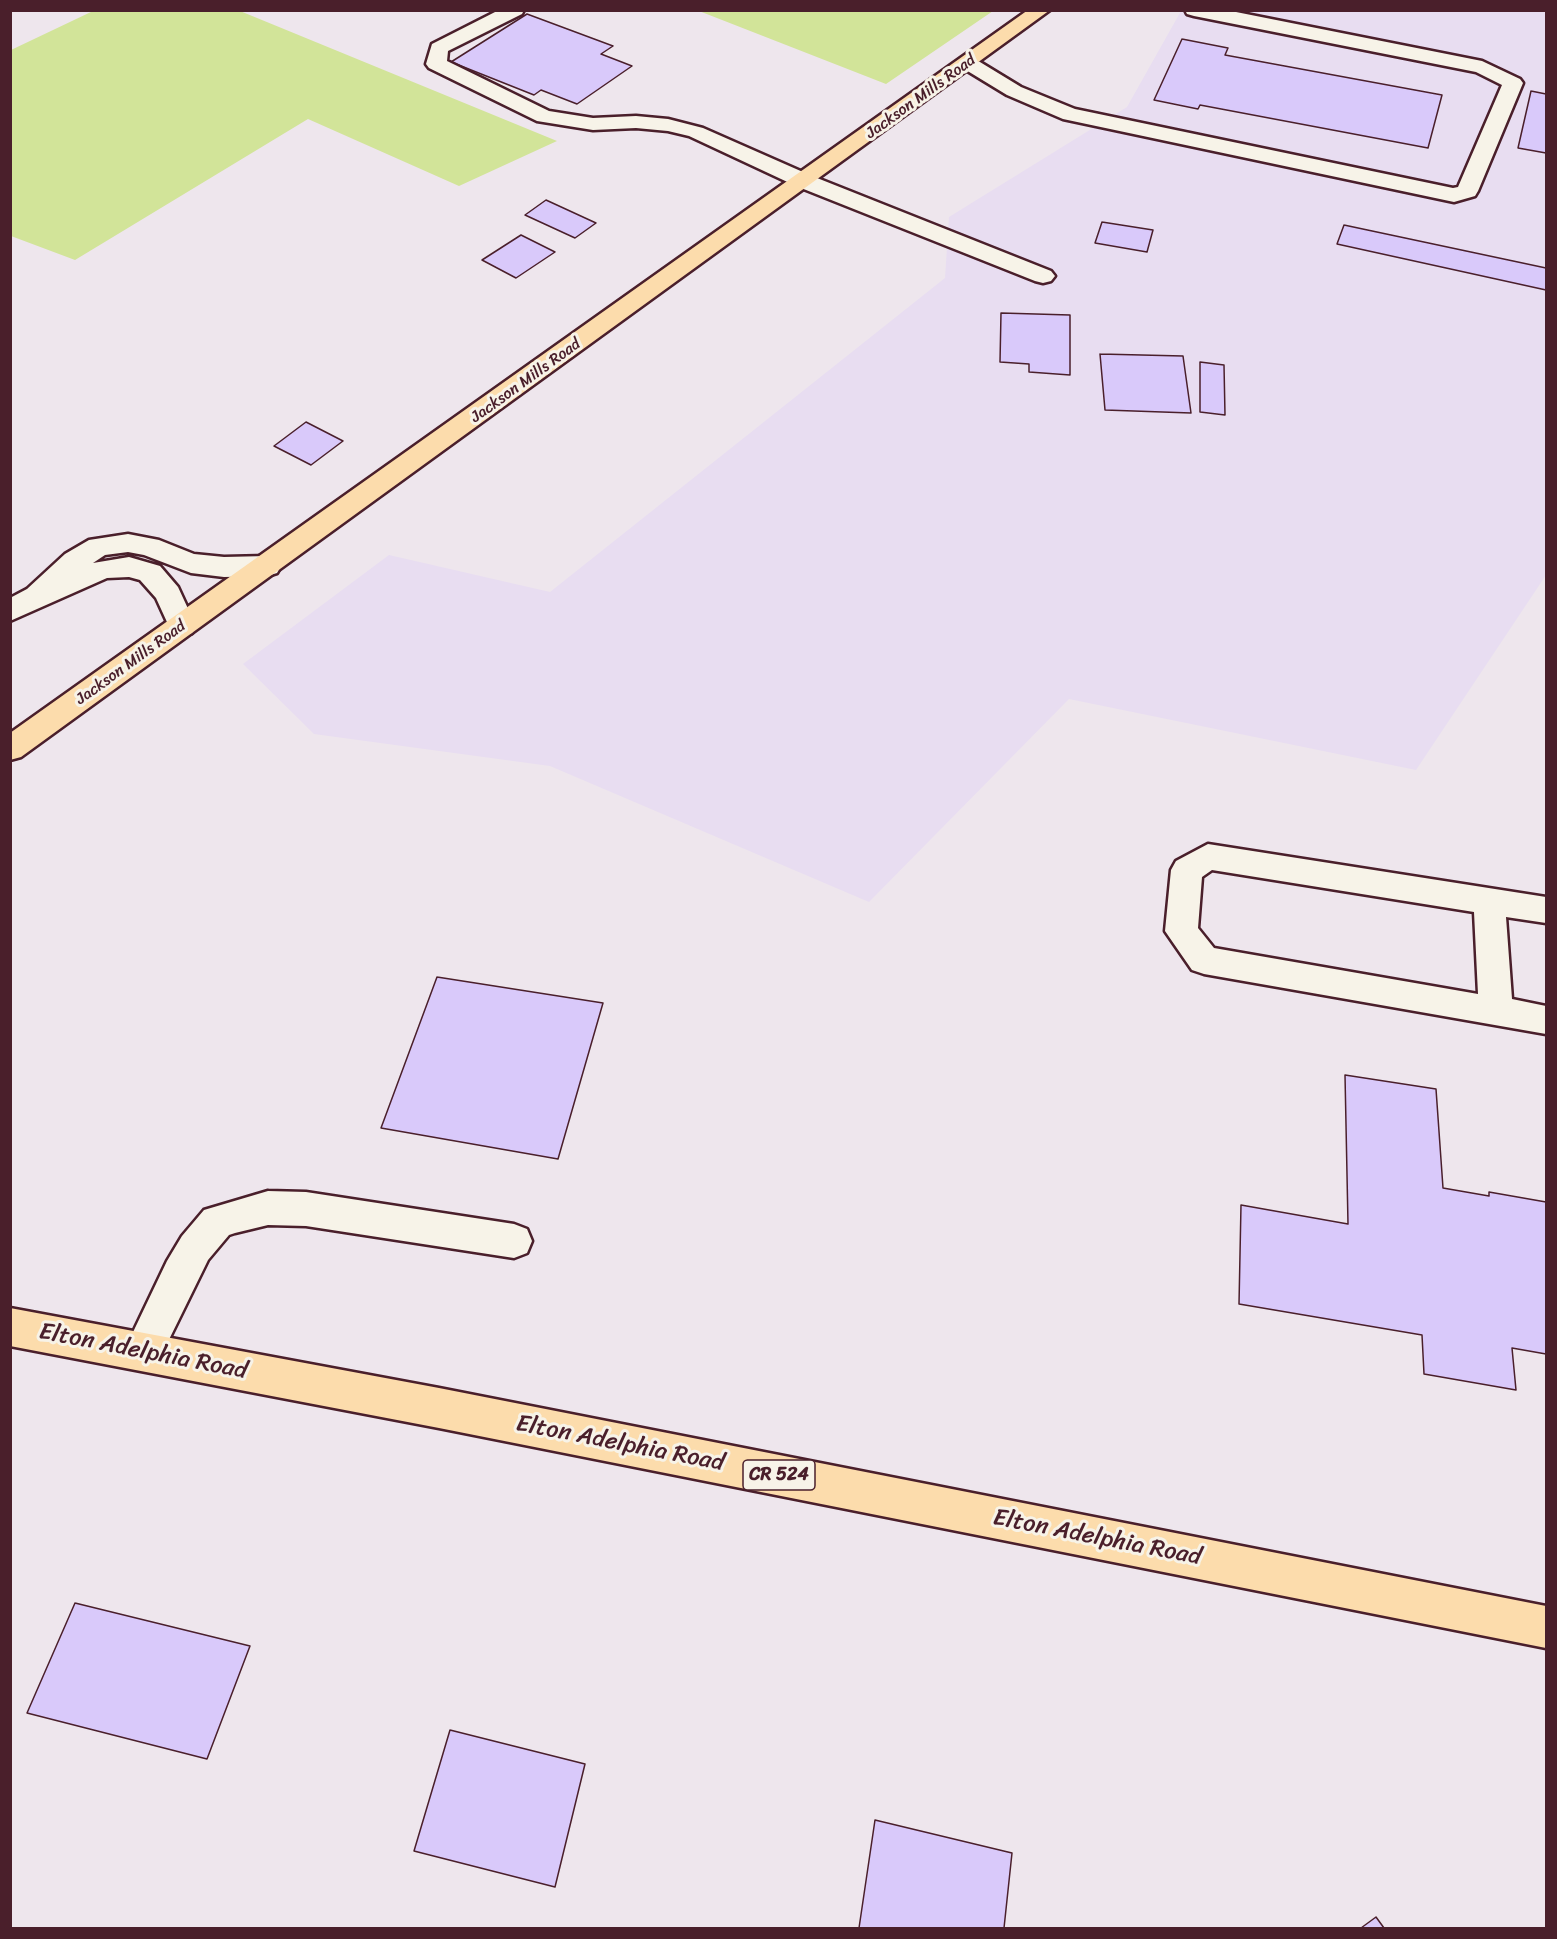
<!DOCTYPE html>
<style>
body{margin:0}
#map{position:relative;width:1557px;height:1939px;overflow:hidden;background:#eee6ed;font-family:Sriracha,sans-serif}
canvas{display:block}
.frame{position:absolute;inset:0;border:12px solid #4a1f2b;pointer-events:none}
</style>
<div id="map">
<canvas width="1557" height="1939"></canvas>
<div class="frame"></div>
</div>
<script>
const context = document.querySelector('canvas').getContext('2d');
context.lineJoin = 'round';
function fillPath(path, color) { context.fillStyle = color; context.fill(path, 'evenodd'); }
const toPath = rows => new Path2D(rows.map(r => 'M' + r).join(''));
function trace(path, color, width, dash) { context.strokeStyle = color; context.lineWidth = width; context.lineCap = dash ? 'butt' : 'round'; context.setLineDash(dash || []); context.stroke(path); }
function write(font, color, halo, rows, align = 'center') {
  context.font = font + ' Sriracha,sans-serif'; context.lineWidth = 6; context.setLineDash([]); context.textBaseline = 'middle'; context.strokeStyle = halo; context.fillStyle = color; for (const [text, x, y, turn = 0] of rows) {
    context.save(); context.translate(x, y); context.rotate((+turn || 0) * Math.PI / 180); context.textAlign = isNaN(turn) ? turn : align; if (halo) context.strokeText(text, 0, 0); context.fillText(text, 0, 0); context.restore();
  }
}
fillPath(toPath([
 [1181,11,1546,11,1546,575,1416,770,1069,699,869,902,550,766,314,734,243,664,389,555,550,592,945,278,949,217,1127,107]
]), '#e8ddf1');
fillPath(toPath([
 [93,11,240,11,557,141,459,186,308,119,75,260,11,236,11,50],
 [699,11,993,10,993,11,886,84]
]), '#d2e499');
const building = toPath([
 [527,14,613,46,601,54,632,66,577,104,541,90,534,95,451,62,527,14],
 [1182,39,1228,48,1225,55,1442,95,1428,148,1200,105,1198,109,1154,100,1182,39],
 [1531,91,1546,94,1546,153,1518,148,1531,91],
 [546,200,596,223,575,238,525,215,546,200],
 [1102,222,1153,230,1147,252,1095,243,1102,222],
 [1344,225,1546,268,1546,290,1337,244,1344,225],
 [521,235,555,252,516,278,482,260,521,235],
 [1001,313,1070,315,1070,375,1029,372,1029,364,1000,362,1001,313],
 [1100,354,1183,356,1191,413,1105,410,1100,354],
 [1200,362,1224,365,1225,415,1200,412,1200,362],
 [306,422,343,441,311,465,274,446,306,422],
 [437,977,603,1003,558,1159,381,1128,437,977],
 [1345,1075,1436,1089,1443,1188,1489,1196,1489,1192,1546,1202,1546,1354,1512,1348,1516,1390,1424,1374,1422,1335,1239,1304,1241,1205,1348,1224,1345,1075],
 [75,1603,250,1646,207,1759,27,1713,75,1603],
 [450,1730,585,1764,555,1887,414,1851,450,1730],
 [875,1820,1012,1853,1004,1928,859,1928,875,1820],
 [1376,1917,1384,1928,1361,1928,1376,1917]
]);
fillPath(building, '#d9c9fa');
trace(building, '#4a1f2b', 1.5);
const minor = toPath([
 [499,10,524,10,522,14,448,51,447,61,549,111,593,118,636,116,668,119,703,128,812,176,1051,271,1055,276,1051,281,1043,283,1035,281,796,186,689,136,668,131,636,128,593,130,537,121,429,68,426,64,432,44,499,10],
 [1185,10,1226,10,1482,61,1520,79,1523,83,1478,191,1475,196,1454,202,1063,119,1007,95,961,67,958,63,961,59,968,57,975,59,1021,87,1075,109,1453,188,1458,187,1502,85,1476,72,1194,16,1187,14,1185,10],
 [128,534,159,540,194,554,224,557,267,556,277,559,281,566,277,573,267,576,224,577,191,573,144,555,128,552,105,555,93,563,129,557,160,566,178,587,196,626,192,633,182,636,172,633,156,598,140,580,129,577,107,578,10,621,10,598,27,589,65,554,89,540,128,534],
 [1208,844,1546,897,1546,923,1506,917,1512,999,1546,1006,1546,1034,1204,974,1192,970,1165,931,1171,870,1176,861,1208,844],
 [1212,870,1474,912,1478,994,1214,948,1198,928,1202,877,1212,870],
 [268,1191,306,1192,514,1224,527,1229,532,1241,527,1253,514,1258,306,1226,268,1225,235,1233,229,1235,208,1260,157,1364,143,1370,129,1364,124,1351,167,1261,182,1236,204,1210,268,1191]
]);
const major = toPath([
 [1028,10,1050,10,21,757,10,760,10,733,1028,10],
 [10,1308,439,1388,1546,1606,1546,1648,439,1428,10,1346,10,1308]
]);
trace(minor, '#4a1f2b', 5);
trace(major, '#4a1f2b', 5);
fillPath(minor, '#f7f3e8');
fillPath(major, '#fcdcac');
write('16px', '#4a1f2b', '#f7f3e8', [
 ["Jackson Mills Road",921,97,-36],
 ["Jackson Mills Road",526,381,-36],
 ["Jackson Mills Road",131,663,-36]
]);
for (const [x, y, w] of [
 [779,1475,72]
]) { const box = new Path2D(); box.roundRect(x - w / 2, y - 15, w, 30, 4.5); context.fillStyle = '#f7f3e8'; context.fill(box); trace(box, '#4a1f2b', 1.5); }
write('bold 18px', '#4a1f2b', null, [
 ["CR 524",779,1475]
]);
write('24px', '#4a1f2b', '#f7f3e8', [
 ["Elton Adelphia Road",143,1352,11],
 ["Elton Adelphia Road",620,1444,11],
 ["Elton Adelphia Road",1097,1538,11]
]);
</script>
